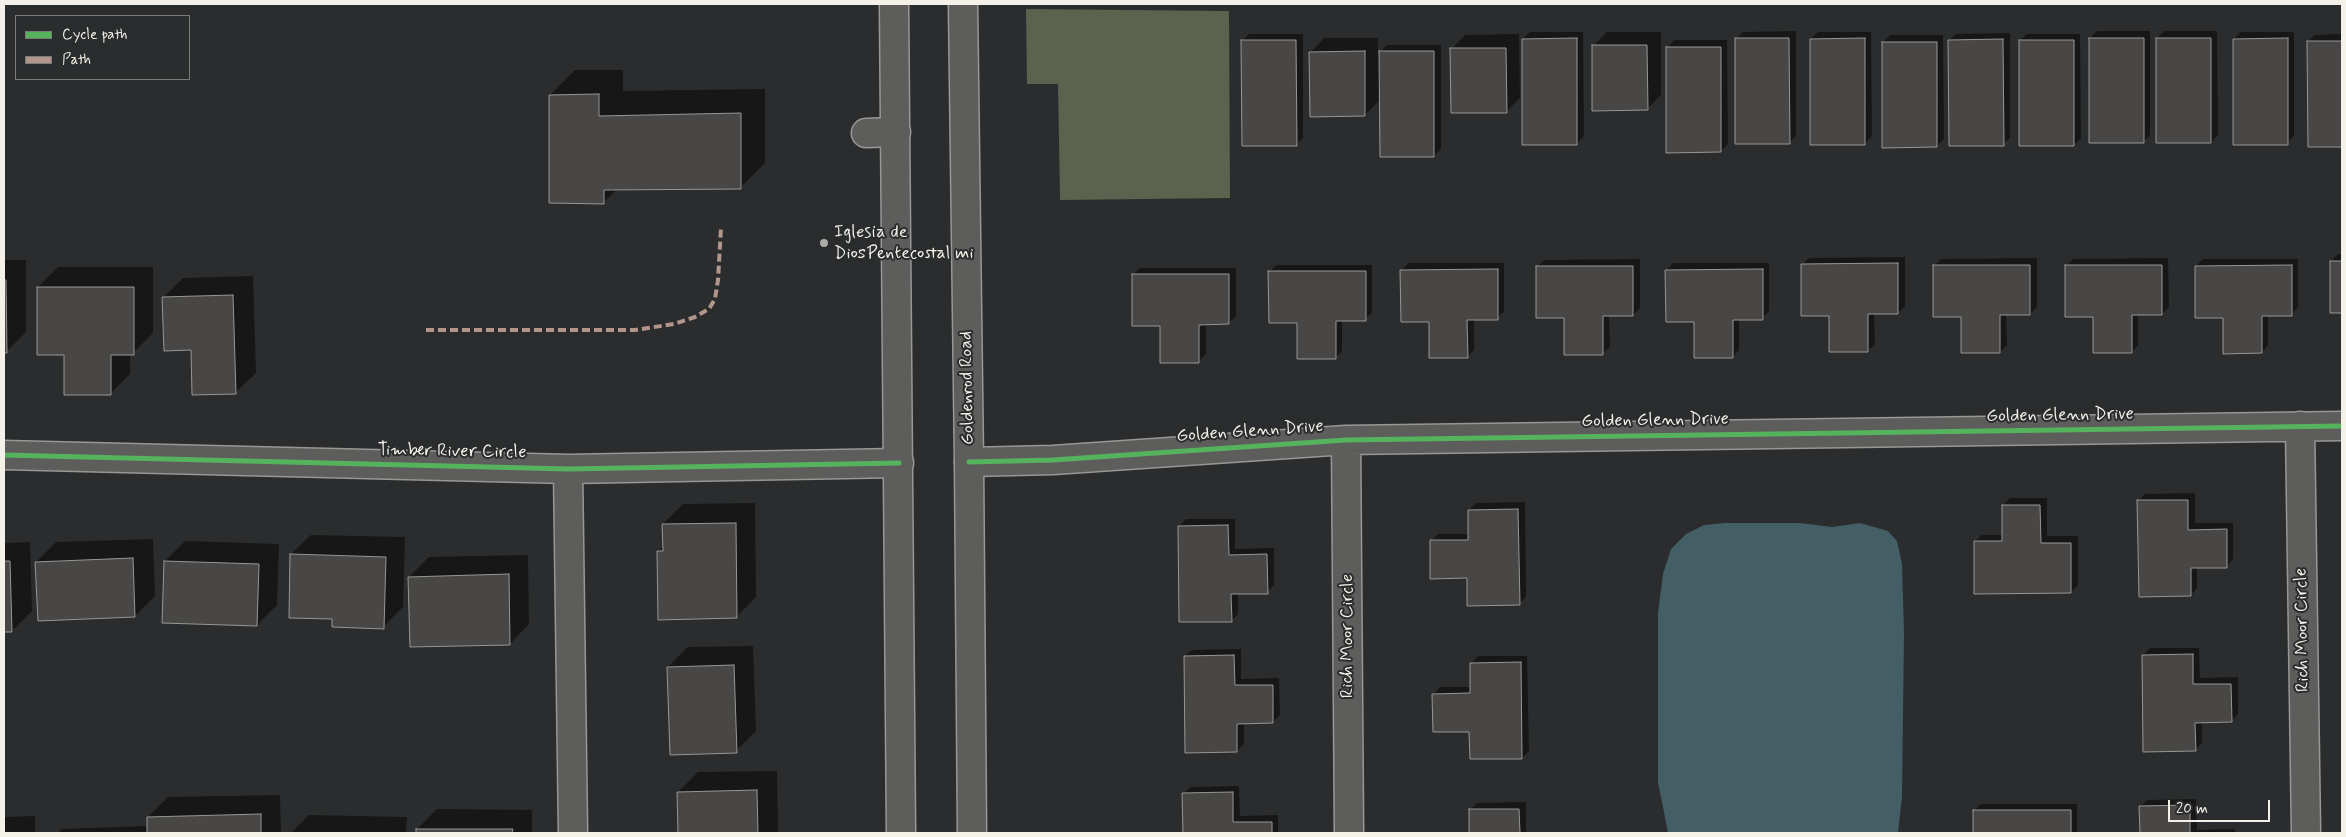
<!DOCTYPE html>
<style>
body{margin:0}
#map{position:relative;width:2346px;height:837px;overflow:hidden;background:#2b2c2d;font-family:Mynerve,sans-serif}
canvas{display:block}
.frame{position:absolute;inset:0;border:5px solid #f4f1e8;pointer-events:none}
.legend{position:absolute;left:15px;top:15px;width:175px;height:65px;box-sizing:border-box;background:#2a2d2e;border:1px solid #7b7b78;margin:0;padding:6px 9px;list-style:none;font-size:15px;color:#f4f1e8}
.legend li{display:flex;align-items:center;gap:10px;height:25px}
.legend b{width:25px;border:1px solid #7b7b78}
.scale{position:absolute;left:2168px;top:800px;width:102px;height:22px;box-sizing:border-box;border:2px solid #f4f1e8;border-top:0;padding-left:6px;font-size:15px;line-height:18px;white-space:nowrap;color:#f4f1e8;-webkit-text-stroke:4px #2a2d2e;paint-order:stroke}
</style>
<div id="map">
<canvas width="2346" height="837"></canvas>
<div class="frame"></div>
<ul class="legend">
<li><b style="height:6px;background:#56b35d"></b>Cycle path</li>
<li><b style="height:6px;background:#b2968c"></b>Path</li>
</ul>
<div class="scale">20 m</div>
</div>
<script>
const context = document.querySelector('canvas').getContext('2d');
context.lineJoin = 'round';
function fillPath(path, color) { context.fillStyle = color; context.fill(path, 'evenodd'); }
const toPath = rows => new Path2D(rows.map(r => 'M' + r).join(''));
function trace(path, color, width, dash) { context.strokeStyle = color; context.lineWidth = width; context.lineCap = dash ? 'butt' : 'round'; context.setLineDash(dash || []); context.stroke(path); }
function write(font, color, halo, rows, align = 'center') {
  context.font = font + ' Mynerve,sans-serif'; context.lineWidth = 4; context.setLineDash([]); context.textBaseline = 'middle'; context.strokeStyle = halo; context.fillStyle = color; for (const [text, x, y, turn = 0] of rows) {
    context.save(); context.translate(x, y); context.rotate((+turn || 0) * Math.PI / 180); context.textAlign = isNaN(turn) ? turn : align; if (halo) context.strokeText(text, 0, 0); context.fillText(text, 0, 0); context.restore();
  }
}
fillPath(toPath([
 [1026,9,1229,11,1230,198,1060,200,1058,84,1027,84]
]), '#5b634e');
fillPath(toPath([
 [1725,523,1800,523,1832,527,1860,523,1888,531,1897,541,1902,564,1904,633,1902,797,1898,833,1668,833,1658,782,1658,613,1663,574,1671,549,1686,534,1704,525]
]), '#445e65');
fillPath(toPath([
 [1796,31,1796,136,1789,143,1736,39,1743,32],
 [2097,31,2150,31,2150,135,2143,142,2090,38],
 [2164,31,2217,31,2218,135,2211,142,2157,38],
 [1530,32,1583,32,1584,136,1577,143,1523,39],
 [1607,32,1661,32,1661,95,1647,109,1593,46],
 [1818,32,1871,32,1872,136,1865,143,1811,39],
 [2241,32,2294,32,2294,136,2287,143,2234,39],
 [2010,33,2010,138,2003,144,1949,40,1956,34],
 [1249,34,1303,34,1303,138,1296,145,1243,40],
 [1519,34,1520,98,1506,112,1452,49,1465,35],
 [2027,34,2080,34,2081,138,2074,145,2020,40],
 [2342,34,2342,146,2309,146,2308,41,2315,35],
 [1890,35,1943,35,1944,139,1937,146,1883,42],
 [1324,38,1378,38,1378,54,1387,45,1441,45,1441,149,1434,156,1381,99,1365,115,1311,52],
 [1674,40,1727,40,1728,144,1721,151,1668,47],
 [575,70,623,70,623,91,765,89,765,163,740,188,617,189,603,203,550,95],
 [2338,254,2342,254,2342,311,2331,311,2331,261],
 [1905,257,1905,306,1898,313,1874,313,1875,344,1868,351,1831,315,1802,265,1809,258],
 [2037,258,2037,307,2030,314,2006,314,2007,345,2000,352,1962,316,1934,266,1941,259],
 [2168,258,2169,307,2162,314,2138,314,2138,345,2132,352,2094,316,2066,266,2073,259],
 [1640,259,1640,308,1633,315,1609,315,1610,347,1603,353,1566,317,1537,267,1544,260],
 [2203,259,2298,259,2298,307,2292,314,2268,314,2268,345,2262,352,2224,317,2196,266],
 [4,260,26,260,26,332,6,352,4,352],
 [1408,263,1504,263,1504,311,1497,318,1474,318,1474,350,1467,357,1430,321,1402,270],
 [1673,263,1769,263,1769,311,1762,318,1739,318,1739,350,1732,357,1695,321,1667,270],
 [1276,265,1372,265,1372,313,1365,319,1342,320,1342,351,1335,358,1298,322,1270,271],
 [58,267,153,267,153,333,133,353,130,353,130,374,110,394,65,353,38,287],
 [1140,268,1236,268,1236,316,1229,323,1206,323,1206,354,1199,361,1162,325,1133,275],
 [253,276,256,373,236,392,192,349,163,298,183,278],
 [2195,493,2195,523,2233,523,2233,559,2227,566,2197,567,2197,588,2191,595,2138,501,2145,494],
 [2010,498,2047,498,2047,536,2078,536,2078,585,2071,592,1975,541,1982,535,2003,535,2003,505],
 [1525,502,1526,597,1519,604,1431,541,1438,534,1470,534,1469,510,1476,503],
 [755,503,756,597,736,617,658,551,664,546,663,524,683,504],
 [1186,519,1235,519,1235,549,1274,548,1274,585,1267,592,1238,592,1238,614,1231,621,1179,526],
 [311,535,405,537,403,607,383,627,333,618,291,554],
 [153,539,155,596,135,616,36,562,56,542],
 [185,541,279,544,277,605,257,625,165,561],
 [30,542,32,611,12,631,4,631,4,543],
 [528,555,529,624,510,644,409,577,429,557],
 [753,646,756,731,736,751,668,667,688,647],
 [2150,648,2199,648,2200,678,2238,677,2238,714,2231,721,2202,721,2202,743,2195,750,2143,655],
 [1241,649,1241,679,1279,678,1280,715,1273,722,1244,722,1244,744,1237,751,1185,656,1192,650],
 [1478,656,1527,656,1529,751,1522,758,1471,730,1434,694,1440,687,1472,687,1472,663],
 [777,771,778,833,679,833,678,792,698,772],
 [1239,786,1240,816,1278,815,1278,833,1184,833,1184,793,1191,787],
 [280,795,281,833,58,833,62,829,148,826,148,817,168,797],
 [2196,799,2197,830,2235,829,2235,833,2141,833,2140,807,2147,800],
 [1526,802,1526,833,1458,833,1470,833,1470,810,1477,803],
 [1981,804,2077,804,2077,833,1975,833,1974,811],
 [437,809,532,810,532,833,417,833,417,829],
 [309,815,407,817,406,833,291,833],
 [35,816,35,833,4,833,4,817]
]), '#0007');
const building = toPath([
 [1577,38,1577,145,1522,145,1522,39,1577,38],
 [1735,38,1789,38,1790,144,1735,144,1735,38],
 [1865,38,1865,145,1810,145,1810,39,1865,38],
 [2089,38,2144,38,2144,143,2089,143,2089,38],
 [2156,38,2211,38,2211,143,2156,143,2156,38],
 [2288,38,2288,145,2233,145,2233,39,2288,38],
 [2003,39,2004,146,1949,146,1948,40,2003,39],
 [1241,40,1296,40,1297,146,1242,146,1241,40],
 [2019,40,2074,40,2074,146,2019,146,2019,40],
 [2307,41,2342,41,2342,147,2308,147,2307,41],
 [1882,42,1937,42,1937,147,1882,148,1882,42],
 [1592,45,1647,45,1648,110,1592,111,1592,45],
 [1666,47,1721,47,1721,152,1666,153,1666,47],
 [1450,48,1506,48,1507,113,1451,113,1450,48],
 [1365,51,1365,116,1310,117,1309,52,1365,51],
 [1379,51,1434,51,1434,157,1380,157,1379,51],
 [599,94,599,116,741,113,741,189,604,190,604,204,549,203,549,95,599,94],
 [2330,261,2342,261,2342,313,2330,313,2330,261],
 [1898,263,1898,314,1868,314,1868,352,1829,352,1829,316,1801,316,1801,264,1898,263],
 [1933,265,2030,265,2030,315,2000,315,2000,353,1961,353,1961,317,1933,317,1933,265],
 [2065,265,2162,265,2162,315,2132,315,2132,353,2093,353,2093,317,2065,317,2065,265],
 [2292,265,2292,316,2262,316,2262,353,2223,354,2223,318,2195,318,2195,266,2292,265],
 [1536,266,1633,266,1633,316,1603,316,1603,355,1564,355,1564,318,1536,318,1536,266],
 [1498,269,1498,320,1467,320,1468,358,1429,358,1429,322,1401,322,1400,270,1498,269],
 [1763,269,1763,320,1733,320,1733,358,1694,358,1694,322,1666,322,1665,270,1763,269],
 [1268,271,1366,271,1366,321,1336,321,1336,359,1297,359,1297,323,1269,323,1268,271],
 [1132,274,1229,274,1229,324,1199,325,1199,363,1160,363,1160,326,1132,326,1132,274],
 [4,280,6,280,7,353,4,353,4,280],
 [37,287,134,287,134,355,111,355,111,395,64,395,64,355,37,355,37,287],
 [233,295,236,394,192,395,191,350,164,351,162,297,233,295],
 [2137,500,2188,500,2188,530,2227,529,2227,568,2191,568,2191,596,2139,597,2137,500],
 [2002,505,2040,505,2041,543,2071,543,2071,593,1974,594,1974,541,2002,541,2002,505],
 [1518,509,1520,605,1467,606,1467,578,1430,579,1430,540,1468,540,1468,510,1518,509],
 [736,523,737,618,658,620,657,551,663,551,662,524,736,523],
 [1228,525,1229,555,1267,554,1268,594,1231,594,1232,622,1179,622,1178,526,1228,525],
 [290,554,386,557,384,629,332,627,332,619,289,618,290,554],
 [133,558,135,617,38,621,35,562,133,558],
 [4,561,10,561,12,632,4,632,4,561],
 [164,561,259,564,257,626,162,623,164,561],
 [509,574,510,645,410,647,408,577,509,574],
 [2193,654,2193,684,2231,684,2232,722,2195,723,2196,751,2143,752,2142,655,2193,654],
 [1234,655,1235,685,1273,685,1273,723,1237,724,1237,752,1185,753,1184,656,1234,655],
 [1521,662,1522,759,1470,759,1469,732,1433,732,1432,694,1470,693,1470,663,1521,662],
 [734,665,737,753,670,755,667,667,734,665],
 [757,790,758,833,678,833,677,792,757,790],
 [1233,792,1233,822,1272,822,1272,833,1183,833,1182,793,1233,792],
 [2190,805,2190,833,2140,833,2139,806,2190,805],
 [1469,809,1519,809,1520,833,1469,833,1469,809],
 [1973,810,2071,810,2071,833,1973,833,1973,810],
 [261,814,261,833,147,833,147,817,261,814],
 [416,829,513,829,512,833,416,833,416,829]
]);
fillPath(building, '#494745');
trace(building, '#979796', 1);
const minor = toPath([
 [866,133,896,132],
 [2300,426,2306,833],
 [1346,440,1349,833],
 [4,455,568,469,899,463],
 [969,462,1053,460,1346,440,2342,426],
 [568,469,573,833]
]);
const major = toPath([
 [894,4,901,833],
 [963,4,969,462,972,833]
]);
trace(minor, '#979796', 31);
trace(major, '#979796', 31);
trace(minor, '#5d5d5c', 28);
trace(major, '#5d5d5c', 28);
trace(toPath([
 [426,330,635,330,674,324,695,317,709,309,715,299,718,280,721,228]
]), '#b2968c', 4, [8, 4]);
trace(toPath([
 [4,455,568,469,899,463],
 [969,462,1053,460,1346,440,2342,426]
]), '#56b35d', 5);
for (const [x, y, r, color] of [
 [824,243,5,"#aeaca7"]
]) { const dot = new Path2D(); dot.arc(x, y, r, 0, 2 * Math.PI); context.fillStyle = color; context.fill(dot); trace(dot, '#2a2d2e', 2); }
write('18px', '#f4f1e8', '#2a2d2e', [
 ["Iglesia de",834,233],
 ["DiosPentecostal mi",834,254]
], 'left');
write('18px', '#f4f1e8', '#2a2d2e', [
 ["Goldenrod Road",968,388,-91],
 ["Golden Glenn Drive",2060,416,-1],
 ["Golden Glenn Drive",1655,421,-1],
 ["Golden Glenn Drive",1250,432,-4],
 ["Timber River Circle",452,452,1],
 ["Rich Moor Circle",2303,630,-91],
 ["Rich Moor Circle",1348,636,-90]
]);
</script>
